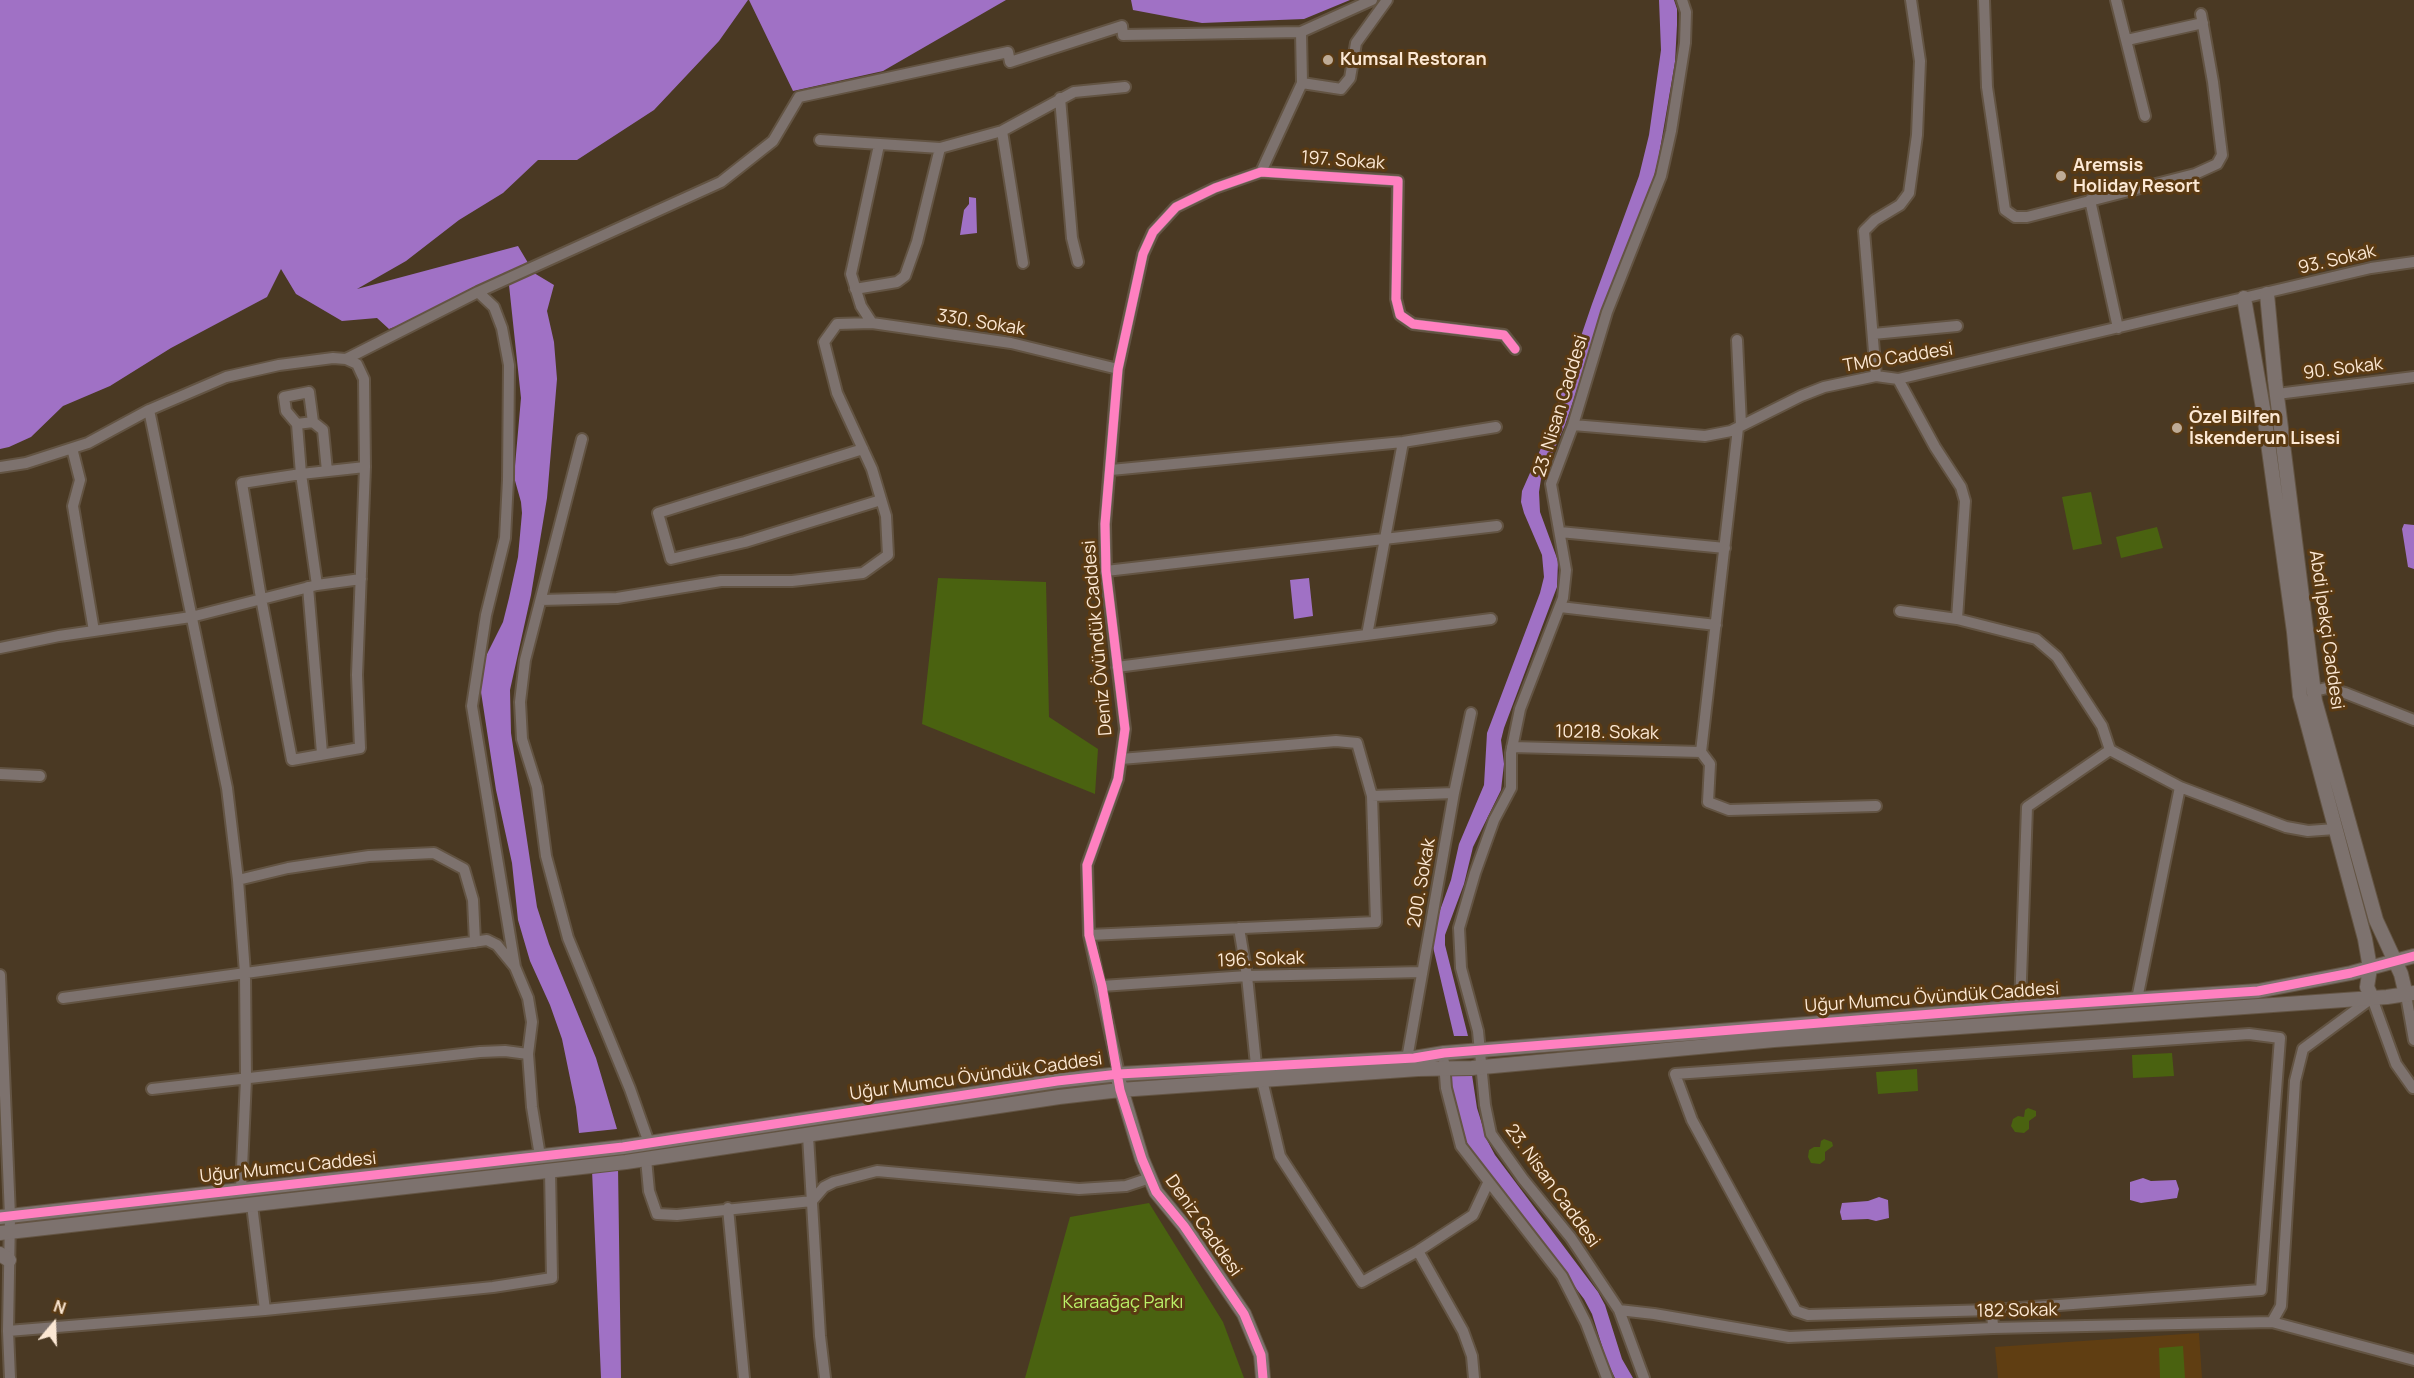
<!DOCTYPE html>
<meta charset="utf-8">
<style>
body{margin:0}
#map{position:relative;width:2414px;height:1378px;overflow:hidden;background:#4a3923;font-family:Manrope,sans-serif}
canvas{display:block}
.north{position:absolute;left:24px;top:1294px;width:60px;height:60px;-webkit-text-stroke:4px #5a3a13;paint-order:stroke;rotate:19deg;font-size:16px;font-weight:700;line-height:24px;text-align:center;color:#fce8d4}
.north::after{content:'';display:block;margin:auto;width:21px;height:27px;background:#fce8d4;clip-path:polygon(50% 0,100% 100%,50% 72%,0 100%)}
</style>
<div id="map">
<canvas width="2414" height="1378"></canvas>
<div class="north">N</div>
</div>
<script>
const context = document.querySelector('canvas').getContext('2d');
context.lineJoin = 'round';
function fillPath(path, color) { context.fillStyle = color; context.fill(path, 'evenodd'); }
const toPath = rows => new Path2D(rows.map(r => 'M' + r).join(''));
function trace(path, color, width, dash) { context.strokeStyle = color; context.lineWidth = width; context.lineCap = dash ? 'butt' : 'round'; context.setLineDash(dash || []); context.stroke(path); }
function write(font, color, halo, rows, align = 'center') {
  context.font = font + ' Manrope,sans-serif'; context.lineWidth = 6; context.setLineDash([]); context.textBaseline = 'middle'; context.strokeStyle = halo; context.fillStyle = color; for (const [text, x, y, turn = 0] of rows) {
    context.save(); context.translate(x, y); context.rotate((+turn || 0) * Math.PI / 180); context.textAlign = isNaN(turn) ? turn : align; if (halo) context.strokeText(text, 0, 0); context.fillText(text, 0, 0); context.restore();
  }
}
fillPath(toPath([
 [2199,1333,2202,1378,1998,1378,1995,1347]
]), '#603e12');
fillPath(toPath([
 [2091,492,2102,544,2073,550,2062,497],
 [2157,527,2163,548,2121,558,2116,537],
 [938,578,1046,582,1049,717,1098,749,1095,794,922,724],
 [2172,1053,2174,1076,2133,1078,2132,1055],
 [1917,1069,1918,1091,1878,1094,1876,1072],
 [2028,1108,2036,1111,2036,1116,2029,1121,2029,1129,2024,1133,2015,1132,2011,1126,2013,1119,2018,1116,2024,1117,2025,1110],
 [1824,1139,1832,1142,1833,1146,1825,1152,1825,1160,1820,1164,1811,1163,1808,1157,1809,1150,1814,1147,1820,1147,1821,1141],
 [1149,1203,1223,1322,1244,1378,1025,1378,1070,1217],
 [2183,1346,2185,1378,2160,1378,2159,1348]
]), '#4a6210');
fillPath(toPath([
 [0,0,748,0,719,41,654,110,577,160,538,160,503,193,459,220,406,261,357,289,518,246,534,273,554,285,547,311,554,342,557,379,547,498,531,595,510,690,511,733,537,907,549,944,596,1058,617,1129,579,1133,576,1107,562,1039,550,1005,530,961,518,920,512,863,496,790,481,692,480,678,483,662,503,622,509,598,518,557,522,513,521,502,514,477,521,398,509,285,389,329,377,318,342,321,296,294,281,269,267,297,171,348,110,386,63,406,31,437,9,447,0,449],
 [749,0,1006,0,883,71,793,91],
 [1131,0,1350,0,1304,19,1202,23,1133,10],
 [1659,0,1674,0,1677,9,1677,25,1675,62,1658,161,1652,184,1621,261,1565,425,1541,479,1539,492,1540,512,1558,561,1557,587,1504,728,1501,740,1504,764,1501,790,1473,847,1464,884,1445,935,1445,945,1468,1036,1454,1036,1433,947,1435,924,1451,880,1459,844,1484,785,1487,733,1540,593,1544,577,1542,555,1524,513,1521,502,1522,491,1549,430,1592,304,1639,176,1649,135,1661,50],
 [969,197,976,198,977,233,960,235,964,210,969,204],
 [2404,524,2414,525,2414,569,2408,567,2402,529],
 [1309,578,1313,616,1294,619,1290,580],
 [1450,1075,1472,1075,1477,1108,1487,1140,1495,1155,1598,1292,1605,1305,1622,1359,1633,1378,1615,1378,1607,1362,1592,1314,1584,1299,1468,1145,1460,1128],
 [618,1166,621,1378,601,1378,592,1170],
 [2143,1178,2151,1181,2176,1180,2179,1189,2177,1198,2141,1203,2130,1200,2130,1182],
 [1879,1197,1888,1200,1889,1218,1876,1221,1868,1219,1842,1220,1840,1212,1842,1203,1868,1201]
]), '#a071c5');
const minor = toPath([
 [1984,0,1987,87,2005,210,2015,217,2027,217,2195,174,2217,164,2222,155,2213,82,2201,14],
 [2116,0,2145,116],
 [2127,40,2203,23],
 [1302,83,1341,89,1350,78,1356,43,1387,0],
 [1060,98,1072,238,1078,262],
 [1002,131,1023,263],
 [820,140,940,148,1002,131,1074,92,1125,87],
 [1261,172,1302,83,1301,32],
 [2090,200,2118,328],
 [855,289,897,282,905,276,917,242,940,148],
 [478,292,494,307,502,328,509,365,508,480,505,538,486,615,472,706,515,967],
 [872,323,861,306,851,274,879,145],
 [1873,334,1957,326],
 [1737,340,1741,425],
 [346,359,478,292,721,182,773,141,799,97,1008,52,1010,62,1122,26,1123,35,1301,32,1372,0],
 [1876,376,1864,231,1875,220,1900,205,1909,193,1917,135,1920,61,1911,0],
 [1898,379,1935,447,1961,487,1965,501,1957,619],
 [2277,394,2414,377],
 [149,410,227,788,238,880,245,973,246,1079,241,1190],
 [313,422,309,392,284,397,286,411,297,424,301,474,317,585],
 [297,424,313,422,323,430,327,471],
 [1573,425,1705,436,1731,431,1801,396,1824,387,1876,376,1898,379,2371,268,2414,262],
 [1738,428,1701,752,1710,764,1708,802,1729,810,1876,806],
 [582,439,525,660,520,702,522,739,537,787,546,856,568,938,630,1089,649,1143],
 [72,448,80,480,73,506,94,631],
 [863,449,658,513,671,559,745,542,881,500],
 [0,467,26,463,88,443,149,410,226,377,279,365,333,358,346,359,357,364,364,379,365,467,357,675,360,748,292,760,261,598,242,483,301,474,365,467],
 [1111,470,1403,442,1496,427],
 [1560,532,1725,548],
 [1106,571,1497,526],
 [308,587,322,753],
 [541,600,617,598,721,581,792,581,863,573,888,555,886,516,872,469,837,393,824,342,837,324,872,323,1011,343,1118,369],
 [1560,607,1716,625],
 [1900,611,1957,619,2036,639,2057,657,2102,726,2110,750,2180,787,2137,999],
 [1367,635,1403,442],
 [0,648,59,636,191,617,317,585,361,579],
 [1117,667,1491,619],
 [2313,691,2327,688,2345,693,2414,720],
 [1512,747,1701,752],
 [0,774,40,776],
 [2180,787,2286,827,2308,831,2335,829],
 [1372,796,1454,793],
 [238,880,288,868,369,856,434,853,464,869,473,900,475,942],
 [1239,928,1247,976,1256,1065],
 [1089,935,1376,922,1372,796,1357,743,1336,741,1121,759],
 [0,975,10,1216,8,1331,10,1378],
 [1102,986,1247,976,1422,972],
 [2406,995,2414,1040],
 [63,998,487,940,497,945,515,967,528,998,532,1022,528,1054,532,1107,540,1156],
 [2020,1007,2027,807,2110,750],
 [1407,1059,1454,793,1471,713],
 [1444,1062,1446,1088,1461,1146,1562,1276,1586,1323,1607,1378],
 [1119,1074,1089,935,1087,865,1118,779,1125,729,1106,571,1105,524,1118,369,1143,254,1153,232,1176,207,1215,188,1261,172,1398,181,1396,299,1400,315,1413,324,1504,335,1515,349],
 [1262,1080,1280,1156,1362,1282,1418,1251,1473,1215,1488,1183],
 [152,1089,480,1052,505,1051,528,1054],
 [808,1136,820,1336,825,1378],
 [646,1159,649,1191,657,1214,677,1215,812,1201,824,1187,834,1182,877,1171,1079,1189,1126,1186,1150,1178],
 [252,1205,265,1310],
 [728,1208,744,1378],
 [1418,1251,1463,1331,1472,1356,1474,1378],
 [1619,1310,1654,1314,1789,1337,1993,1328,2272,1322,2414,1360],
 [1992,1310,2261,1290,2280,1038,2249,1034,1675,1074,1692,1120,1796,1311,1808,1315,1992,1310,1993,1328],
 [2272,1322,2281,1306,2295,1081,2303,1049,2372,998,2396,1064,2413,1088],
 [8,1331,265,1310,493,1287,552,1278,550,1171],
 [1644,1378,1619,1310,1571,1238,1523,1179,1491,1134,1485,1105,1478,1031,1461,968,1459,928,1475,873,1494,820,1511,788,1511,753,1520,709,1563,598,1566,570,1551,484,1573,425,1607,312,1661,176,1671,131,1685,43,1686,12,1682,0]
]);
const tertiary = toPath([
 [2267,294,2275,380,2315,701,2376,920,2401,974,2406,995],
 [2244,298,2264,414,2294,632,2300,696,2365,939,2370,968,2367,987,2372,998],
 [1119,1082,1142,1159,1156,1192,1184,1226,1244,1314,1261,1355,1263,1378],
 [0,1217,623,1147,1057,1081,1119,1074,1414,1058,1444,1053,2020,1007,2258,991,2351,973,2414,956],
 [0,1233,626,1162,1059,1097,1120,1090,1418,1069,1472,1068,1774,1040,2387,997,2414,993],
 [0,1254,9,1260]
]);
trace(minor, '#635443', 14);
trace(tertiary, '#635443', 16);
trace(minor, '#7d726e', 10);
trace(tertiary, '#7d726e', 14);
trace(toPath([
 [0,1217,623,1147,1057,1081,1119,1074,1414,1058,1444,1053,2020,1007,2258,991,2351,973,2414,956],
 [1263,1378,1261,1355,1244,1314,1184,1226,1156,1192,1142,1159,1120,1090,1102,986,1089,935,1087,865,1118,779,1125,729,1106,571,1105,524,1118,369,1143,254,1153,232,1176,207,1215,188,1261,172,1398,181,1396,299,1400,315,1413,324,1504,335,1515,349]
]), '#ff80c0', 9);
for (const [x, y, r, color] of [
 [1328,60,6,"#beab96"],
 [2061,176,6,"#beab96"],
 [2177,428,6,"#beab96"]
]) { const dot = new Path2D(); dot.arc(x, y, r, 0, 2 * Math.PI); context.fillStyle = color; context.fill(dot); trace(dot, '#5a3a13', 2); }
write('bold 18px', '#fce8d4', '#5a3a13', [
 ["Kumsal Restoran",1340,60],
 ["Aremsis",2073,166],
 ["Holiday Resort",2073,187],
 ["Özel Bilfen",2189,418],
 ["İskenderun Lisesi",2189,439]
], 'left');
write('18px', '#fce8d4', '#5a3a13', [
 ["197. Sokak",1343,161,4],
 ["93. Sokak",2337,260,-13],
 ["330. Sokak",981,323,9],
 ["TMO Caddesi",1898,358,-9],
 ["90. Sokak",2343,369,-7],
 ["23. Nisan Caddesi",1561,406,-73],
 ["Abdi İpekçi Caddesi",2326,630,82],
 ["Deniz Övündük Caddesi",1098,638,-95],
 ["10218. Sokak",1607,733,1],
 ["200. Sokak",1422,883,-80],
 ["196. Sokak",1261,960,-2],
 ["Uğur Mumcu Övündük Caddesi",1932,998,-4],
 ["Uğur Mumcu Övündük Caddesi",976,1077,-8],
 ["Uğur Mumcu Caddesi",288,1168,-6],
 ["23. Nisan Caddesi",1552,1186,54],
 ["Deniz Caddesi",1203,1226,55],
 ["182 Sokak",2017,1311,-1]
]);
write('18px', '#bbf168', '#5a3a13', [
 ["Karaağaç Parkı",1123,1303]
]);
</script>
